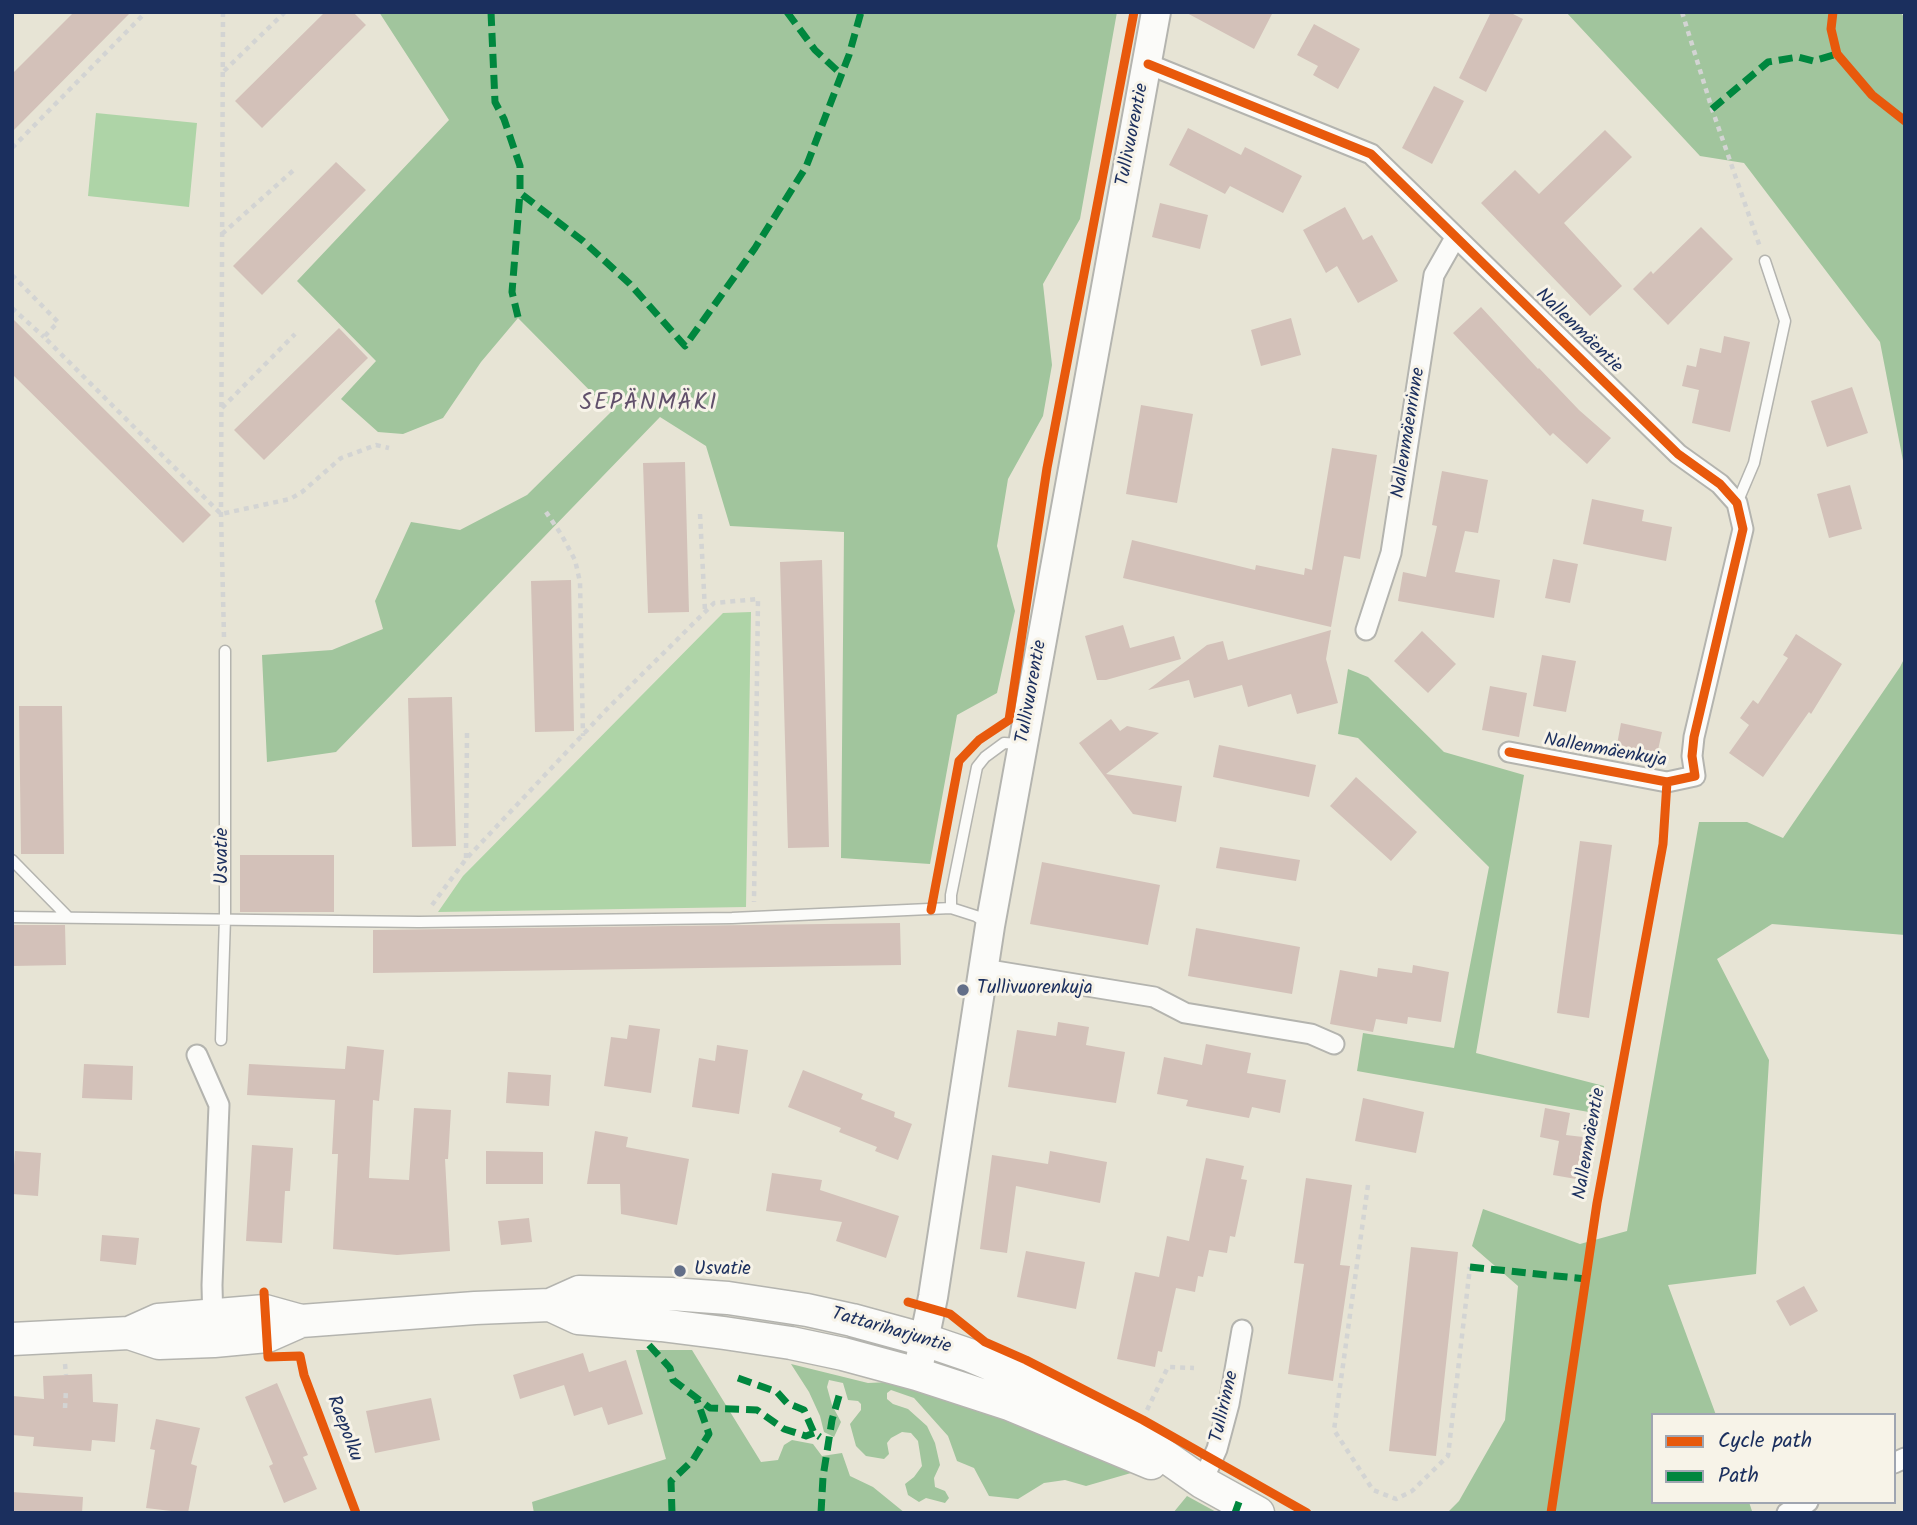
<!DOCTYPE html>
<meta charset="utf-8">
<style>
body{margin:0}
#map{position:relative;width:1917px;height:1525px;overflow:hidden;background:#e7e4d5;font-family:Kalam,sans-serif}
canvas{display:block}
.frame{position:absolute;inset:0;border:14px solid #1b2f5e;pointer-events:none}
.legend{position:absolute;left:1651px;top:1413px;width:245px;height:91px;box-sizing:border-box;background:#f7f3e8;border:2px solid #9fa5b1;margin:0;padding:9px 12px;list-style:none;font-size:21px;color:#1b2f5e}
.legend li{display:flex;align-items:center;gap:14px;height:35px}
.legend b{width:35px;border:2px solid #9fa5b1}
</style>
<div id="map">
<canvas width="1917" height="1525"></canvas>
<div class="frame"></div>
<ul class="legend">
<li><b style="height:9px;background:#e8590c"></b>Cycle path</li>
<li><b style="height:9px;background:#00873e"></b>Path</li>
</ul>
</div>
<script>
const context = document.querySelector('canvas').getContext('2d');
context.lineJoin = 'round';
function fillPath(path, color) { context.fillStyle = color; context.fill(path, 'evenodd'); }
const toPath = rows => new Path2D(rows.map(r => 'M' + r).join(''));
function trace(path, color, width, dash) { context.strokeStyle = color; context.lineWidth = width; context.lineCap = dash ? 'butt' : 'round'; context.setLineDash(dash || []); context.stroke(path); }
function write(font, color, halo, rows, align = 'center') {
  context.font = font + ' Kalam,sans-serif'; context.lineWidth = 6; context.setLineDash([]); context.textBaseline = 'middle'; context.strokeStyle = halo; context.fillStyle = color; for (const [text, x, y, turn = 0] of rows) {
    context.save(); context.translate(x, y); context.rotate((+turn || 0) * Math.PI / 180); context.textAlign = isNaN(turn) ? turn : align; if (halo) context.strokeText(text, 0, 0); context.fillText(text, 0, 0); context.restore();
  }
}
fillPath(toPath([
 [96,113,197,123,189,207,88,196],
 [751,612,746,907,438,912,463,876,723,613]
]), '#aed4a7');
fillPath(toPath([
 [379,12,1117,12,1080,219,1043,284,1052,365,1043,416,1008,479,997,546,1015,611,997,693,957,715,930,864,841,858,844,532,730,526,706,446,660,417,336,752,267,762,262,655,332,650,383,629,375,601,411,522,460,530,527,495,611,412,518,318,481,362,443,418,403,434,378,432,341,399,376,361,297,281,449,120],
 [1566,12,1900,12,1905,18,1905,471,1880,342,1744,163,1700,156],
 [1905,657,1905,935,1772,924,1717,959,1769,1060,1756,1274,1668,1285,1716,1415,1653,1415,1653,1502,1749,1502,1752,1511,1447,1513,1459,1501,1505,1420,1518,1286,1472,1246,1483,1209,1580,1244,1627,1231,1699,822,1747,822,1783,838,1900,667],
 [1348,669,1368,677,1444,752,1524,775,1476,1053,1604,1086,1600,1114,1357,1071,1363,1033,1454,1048,1489,867,1358,738,1338,734],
 [636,1350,692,1350,761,1462,778,1460,784,1445,792,1440,813,1444,822,1456,842,1453,850,1476,873,1487,905,1513,534,1513,532,1502,666,1459],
 [791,1364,868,1383,911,1381,1138,1471,1086,1486,1065,1480,1044,1483,1018,1499,989,1496,974,1468,957,1461,948,1436,914,1398,891,1390,887,1393,887,1399,893,1404,908,1409,927,1426,935,1443,940,1465,934,1478,935,1487,945,1491,949,1498,945,1503,926,1498,919,1502,908,1495,905,1484,914,1477,922,1466,918,1441,911,1433,902,1432,891,1438,887,1443,889,1454,884,1459,866,1456,856,1446,850,1424,861,1410,861,1404,858,1401,848,1400,843,1383,829,1380,827,1387,832,1405,841,1422,834,1437,824,1432,820,1416,809,1392],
 [1187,1496,1218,1513,1173,1513]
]), '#a1c59d');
fillPath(toPath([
 [74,12,131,12,12,132,12,74],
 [325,12,353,12,366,25,262,128,235,101],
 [1185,12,1273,12,1254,49],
 [1491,12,1509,12,1523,19,1486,92,1459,78],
 [1314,24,1360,49,1338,89,1313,75,1318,66,1297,55],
 [1434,86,1464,101,1432,164,1402,148],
 [1188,128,1241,155,1245,147,1302,176,1283,213,1230,186,1225,194,1169,165],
 [1605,130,1632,157,1564,223,1622,286,1590,316,1481,203,1515,170,1539,194],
 [336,162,366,190,262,295,233,266],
 [1160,203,1208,215,1200,249,1152,237],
 [1345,207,1363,240,1372,235,1398,281,1358,303,1337,266,1326,273,1303,230],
 [1701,227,1733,259,1668,325,1633,289,1651,271,1653,274],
 [1481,307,1538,369,1539,368,1579,410,1611,438,1587,464,1553,433,1550,436,1453,333],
 [12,318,211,515,183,543,12,374],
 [1291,318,1301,355,1261,366,1251,330],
 [339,328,368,358,264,460,234,430],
 [1724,336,1750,342,1730,432,1692,423,1699,390,1682,386,1687,365,1696,367,1700,348,1721,353],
 [1852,387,1868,433,1827,447,1811,401],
 [1141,405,1193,414,1177,503,1126,494],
 [1332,448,1377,455,1360,559,1344,556,1331,627,1123,578,1132,540,1255,570,1256,565,1304,575,1305,568,1312,570],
 [685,462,689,612,648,613,643,463],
 [1442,471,1488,480,1478,533,1465,531,1455,572,1500,580,1494,618,1398,601,1403,572,1426,577,1437,526,1432,525],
 [1850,485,1862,529,1829,538,1817,494],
 [1592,499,1644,510,1642,521,1672,527,1666,561,1583,544],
 [1553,559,1578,564,1570,603,1545,598],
 [822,560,829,847,788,848,780,562],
 [571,580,574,731,535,732,531,581],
 [1123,625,1130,648,1174,636,1181,659,1106,680,1097,680,1085,636],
 [1331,630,1326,659,1338,703,1297,714,1291,694,1248,707,1242,685,1194,698,1189,680,1148,690,1207,645,1223,641,1228,660],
 [1422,631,1456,664,1428,693,1394,661],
 [1796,634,1842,664,1811,714,1809,712,1763,777,1729,753,1749,725,1740,718,1753,700,1758,704,1788,658,1783,655],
 [1542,655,1576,661,1566,712,1533,706],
 [1490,686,1527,693,1519,737,1482,730],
 [452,697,456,846,412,847,408,698],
 [19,706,62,706,64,854,21,854],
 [1111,719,1120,731,1127,726,1159,733,1106,774,1182,786,1176,822,1133,814,1079,743],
 [1621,723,1662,732,1656,759,1616,750],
 [1219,745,1316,765,1309,797,1213,777],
 [1356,777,1417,832,1391,861,1330,806],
 [1580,841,1612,845,1589,1018,1557,1013],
 [1220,847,1300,860,1296,881,1216,868],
 [240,855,334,855,334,912,240,912],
 [1042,862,1160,885,1148,945,1030,924],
 [900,923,901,965,373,973,373,930],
 [12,925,65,925,66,965,12,966],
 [1196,928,1300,947,1292,994,1188,976],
 [1413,965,1449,972,1441,1022,1408,1017,1407,1024,1376,1019,1373,1032,1330,1024,1340,970,1377,977,1378,968,1412,973],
 [1058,1022,1089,1027,1086,1045,1125,1052,1116,1103,1008,1087,1017,1030,1056,1036],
 [629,1025,660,1029,651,1093,604,1086,611,1037,627,1039],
 [1206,1044,1251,1053,1247,1073,1286,1080,1280,1113,1252,1107,1249,1118,1186,1106,1188,1100,1157,1094,1164,1057,1202,1065],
 [717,1045,748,1050,739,1114,692,1107,699,1058,715,1061],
 [347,1046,384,1050,379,1101,373,1100,369,1178,409,1180,414,1108,451,1110,448,1159,445,1159,450,1251,397,1255,333,1249,338,1154,332,1154,335,1100,247,1095,249,1064,345,1069],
 [84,1064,133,1066,132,1100,82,1098],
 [803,1070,863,1094,861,1099,895,1112,894,1117,912,1124,898,1160,875,1151,877,1147,839,1132,841,1128,788,1107],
 [508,1072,551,1075,549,1106,506,1103],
 [1363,1098,1424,1112,1416,1153,1355,1141],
 [1545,1108,1570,1113,1566,1135,1583,1137,1576,1179,1553,1175,1559,1141,1540,1137],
 [595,1131,628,1137,626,1147,689,1159,677,1225,621,1214,620,1184,587,1184],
 [252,1145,293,1148,290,1191,285,1191,282,1243,246,1241],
 [15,1151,41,1153,38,1196,12,1194],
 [486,1151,543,1152,543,1184,486,1184],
 [1050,1151,1107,1162,1100,1203,1016,1186,1007,1253,980,1249,992,1155,1048,1164],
 [1206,1158,1244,1166,1241,1179,1247,1180,1235,1237,1230,1236,1227,1253,1209,1250,1203,1277,1198,1276,1195,1292,1176,1288,1162,1352,1158,1351,1155,1367,1117,1359,1135,1272,1159,1277,1167,1236,1189,1241],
 [772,1173,822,1180,820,1190,899,1216,886,1258,836,1241,842,1222,766,1211],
 [1306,1178,1352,1185,1340,1265,1350,1266,1333,1381,1288,1374,1304,1264,1294,1263],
 [529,1218,532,1242,501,1245,498,1221],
 [102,1235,139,1238,136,1265,100,1261],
 [1411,1247,1458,1252,1436,1456,1389,1451],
 [1026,1251,1085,1262,1076,1309,1017,1297],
 [1804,1286,1818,1311,1790,1326,1776,1301],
 [583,1353,589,1372,626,1360,643,1414,608,1425,602,1407,574,1416,564,1385,520,1399,513,1375],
 [92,1374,93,1402,118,1404,115,1442,92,1440,91,1451,33,1446,34,1437,12,1435,13,1396,44,1399,43,1376],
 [277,1383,308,1455,303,1457,317,1489,284,1503,269,1466,273,1464,245,1397],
 [431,1398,440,1440,375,1453,366,1411],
 [156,1419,200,1428,191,1464,197,1466,188,1513,146,1508,155,1450,150,1449],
 [12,1492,83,1497,82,1513,12,1513]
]), '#d3c1b9');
const lane = toPath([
 [1737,503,1754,463,1785,321,1765,261],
 [12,860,67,916],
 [951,908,951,895,977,767,985,757,1004,743,1019,744],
 [12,917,419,922,732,918,951,908,976,916,988,924],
 [221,1040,225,918,225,651]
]);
const street = toPath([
 [1148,64,1371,154,1678,454,1720,484,1737,503,1743,529,1694,737,1692,756,1695,776,1667,782,1509,752],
 [1366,630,1391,553,1434,275,1455,238],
 [983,969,1154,997,1185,1013,1311,1034,1334,1044],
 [197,1055,219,1105,212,1285,213,1326],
 [1894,1463,1905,1458],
 [1202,1482,1217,1449,1229,1404,1242,1330],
 [1787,1513,1808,1502]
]);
const secondary = toPath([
 [917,1374,933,1297,990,926,1156,12]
]);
const primary = toPath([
 [550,1305,578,1318,661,1325,724,1333,791,1343,843,1354,917,1374,1009,1404,1151,1463],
 [129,1333,158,1320,265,1311,301,1321],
 [12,1339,129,1333,159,1343,214,1341,267,1336,301,1321,475,1308,550,1305,579,1292,671,1294,728,1298,807,1310,852,1320,925,1340,969,1355,1053,1391,1132,1433,1202,1482,1258,1513]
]);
trace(lane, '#b4b4af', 13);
trace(street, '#b4b4af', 23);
trace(secondary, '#b4b4af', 32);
trace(primary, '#b4b4af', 35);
trace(toPath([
 [223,12,221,514,224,637],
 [1682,12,1712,109,1760,247],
 [224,71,285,12],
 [12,148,146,12],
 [222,234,296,168],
 [12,275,58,322,44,337,221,514,290,499,302,492,341,458,376,445,389,448],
 [12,308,44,337],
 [222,408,295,334],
 [546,512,561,534,575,560,580,582,583,736],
 [700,514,705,611],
 [466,858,467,732],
 [432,905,466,859,606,710,714,603,758,599,754,902],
 [1368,1185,1334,1430,1373,1490,1396,1499,1412,1491,1448,1456,1470,1267],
 [65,1364,66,1375],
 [65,1408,66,1389],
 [1147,1410,1168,1367,1194,1368]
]), '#d3d4d3', 4.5, [5, 5]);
trace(lane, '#fbfbf9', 10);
trace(street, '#fbfbf9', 19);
trace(secondary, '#fbfbf9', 28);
trace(primary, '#fbfbf9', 32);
trace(toPath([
 [491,12,495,102,504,119,520,166,520,193,583,241,630,284,685,346,755,248,806,167,849,55,861,12],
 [787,12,815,50,842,75],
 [1712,109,1768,62,1798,57,1813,61,1837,54],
 [518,317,512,292,520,193],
 [1470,1267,1586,1279],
 [649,1345,670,1368,673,1380,710,1408,757,1410,784,1429,806,1436,814,1433],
 [738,1378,777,1392,787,1403,804,1410,814,1433,820,1437],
 [672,1513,671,1481,693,1460,709,1434,697,1400],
 [821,1513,823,1477,832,1420,841,1389],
 [1235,1513,1239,1502]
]), '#00873e', 7, [14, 7]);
trace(toPath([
 [1833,12,1831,29,1837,54,1872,95,1905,121],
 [1148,64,1371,154,1678,454,1720,484,1737,503,1743,529,1694,737,1692,756,1695,776,1667,782,1509,752],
 [931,910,959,761,979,740,1009,720,1047,468,1134,12],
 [264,1292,268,1357,300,1356,304,1375,356,1513],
 [908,1302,950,1314,985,1342,1026,1360,1143,1420,1307,1513],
 [1551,1513,1597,1203,1663,844,1667,782]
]), '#e8590c', 9);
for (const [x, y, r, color] of [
 [963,990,7,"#626e88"],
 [680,1271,7,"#626e88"]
]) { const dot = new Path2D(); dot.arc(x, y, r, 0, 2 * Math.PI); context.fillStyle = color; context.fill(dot); trace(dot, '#f7f3e8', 2.5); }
write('19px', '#1b2f5e', '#f7f3e8', [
 ["Tullivuorentie",1134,135,-79],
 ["Nallenmäentie",1578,332,44],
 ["Nallenmäenrinne",1410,433,-81],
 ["Tullivuorentie",1033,692,-80],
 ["Nallenmäenkuja",1605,752,10],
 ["Usvatie",224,856,-90],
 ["Nallenmäentie",1591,1144,-80],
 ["Tattariharjuntie",891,1332,16],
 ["Tullirinne",1226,1407,-77],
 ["Raepolku",343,1429,69]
]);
write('19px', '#1b2f5e', '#f7f3e8', [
 ["Tullivuorenkuja",977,990],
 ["Usvatie",694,1271]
], 'left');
context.letterSpacing = '2px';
write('23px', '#61506b', '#f7f3e8', [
 ["SEPÄNMÄKI",649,405]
]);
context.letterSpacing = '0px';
</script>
